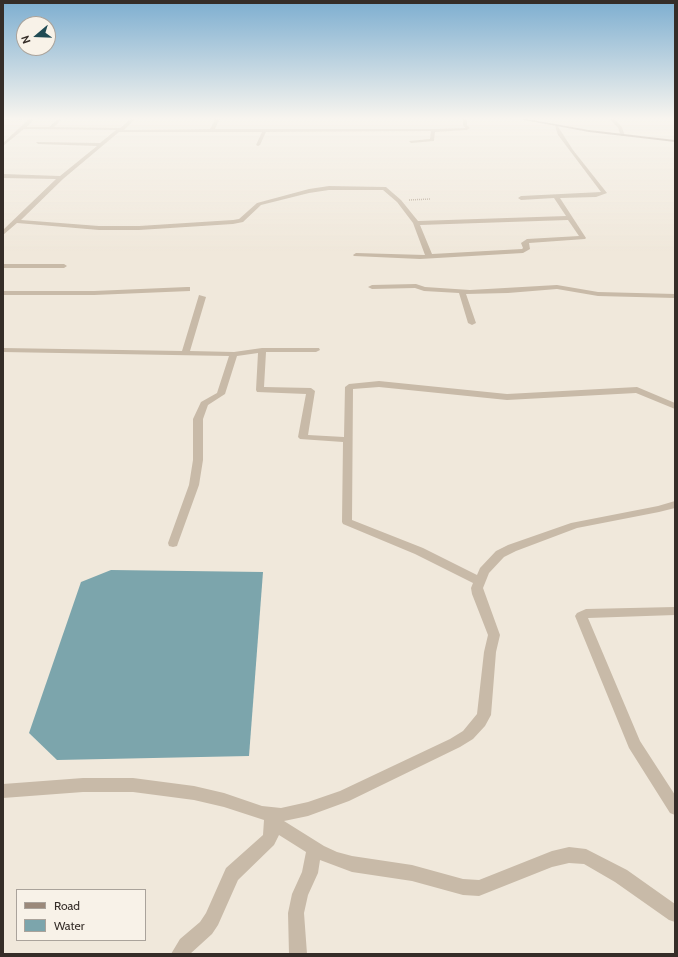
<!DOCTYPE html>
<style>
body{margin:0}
#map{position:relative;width:678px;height:957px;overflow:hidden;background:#f0e8db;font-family:Cabin,sans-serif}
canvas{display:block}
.frame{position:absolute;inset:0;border:4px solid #352d28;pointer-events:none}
.legend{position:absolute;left:16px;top:889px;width:130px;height:52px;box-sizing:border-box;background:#f8f2e8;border:1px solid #aaa39b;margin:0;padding:5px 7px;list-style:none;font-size:12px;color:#352d28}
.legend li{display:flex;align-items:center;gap:8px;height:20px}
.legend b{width:20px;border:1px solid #aaa39b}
.north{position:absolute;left:16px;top:16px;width:40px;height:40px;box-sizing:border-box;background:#f8f2e8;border:1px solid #aaa39b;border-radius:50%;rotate:251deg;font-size:11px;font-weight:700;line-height:16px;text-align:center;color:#352d28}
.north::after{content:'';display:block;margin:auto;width:14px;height:18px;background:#204b54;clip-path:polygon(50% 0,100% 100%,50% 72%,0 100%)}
</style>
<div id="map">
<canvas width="678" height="957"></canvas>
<div class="frame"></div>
<ul class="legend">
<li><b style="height:5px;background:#9b897a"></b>Road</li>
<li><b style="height:11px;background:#7ca5ac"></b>Water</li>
</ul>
<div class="north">N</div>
</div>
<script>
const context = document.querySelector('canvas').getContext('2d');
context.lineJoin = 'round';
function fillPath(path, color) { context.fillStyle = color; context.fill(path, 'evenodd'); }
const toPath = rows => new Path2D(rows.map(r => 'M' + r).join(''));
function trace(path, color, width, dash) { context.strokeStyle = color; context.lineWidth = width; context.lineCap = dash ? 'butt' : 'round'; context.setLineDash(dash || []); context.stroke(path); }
fillPath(toPath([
 [111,570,263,572,249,756,57,760,29,733,81,582]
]), '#7ca5ac');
trace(toPath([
 [409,200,430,199]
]), '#b3a492', 1.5, [1, 1]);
fillPath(toPath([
 [3,118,35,118,27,127,49,127,59,118,63,118,54,127,120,128,132,118,136,118,124,130,210,129,216,118,220,118,215,129,436,129,465,128,463,125,463,118,467,118,467,125,470,128,467,130,435,132,434,141,411,143,409,141,430,139,431,131,266,132,260,145,258,146,256,145,262,132,119,132,63,179,21,220,99,226,139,226,233,220,239,219,257,203,309,189,329,186,386,187,401,200,418,221,566,216,554,198,521,200,518,198,521,196,601,192,558,135,555,126,557,125,573,150,607,193,596,197,560,198,586,238,585,239,529,243,530,249,523,253,420,259,354,256,353,255,356,253,425,255,413,223,397,202,383,190,329,190,309,193,261,205,243,222,233,224,139,230,99,230,17,223,3,235,3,230,56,179,3,178,3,174,60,176,97,146,38,144,36,142,100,143,116,130,24,129,3,146,3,143,29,119,3,120,3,118],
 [568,220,579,236,527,239,521,243,523,248,522,249,432,254,420,225,568,220],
 [609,118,613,118,622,127,625,136,621,136,618,128,609,118],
 [3,264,64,264,67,266,64,268,3,268,3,264],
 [416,284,425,287,470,290,557,285,598,292,675,294,675,298,598,296,557,289,508,293,466,294,476,323,472,325,468,323,459,293,424,291,415,288,372,289,368,287,372,285,416,284],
 [187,287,190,287,190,291,94,295,3,295,3,291,94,291,187,287],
 [199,295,206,297,190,351,234,352,262,348,319,348,320,350,316,352,266,352,264,387,311,388,315,391,308,435,344,437,345,387,349,384,379,381,507,394,637,387,675,403,675,409,636,393,507,400,379,387,353,389,352,520,423,548,477,575,480,568,496,551,508,545,571,523,658,506,675,501,675,508,659,512,577,528,516,551,504,557,489,573,483,588,500,635,496,652,491,715,485,726,473,739,460,747,349,801,308,816,284,821,324,846,337,852,352,856,412,865,463,879,479,880,552,851,569,847,586,849,627,870,675,904,675,922,669,920,615,882,584,864,569,863,552,867,479,896,463,895,412,881,352,872,320,860,318,873,308,895,304,913,307,954,289,954,288,913,292,894,302,872,306,852,279,835,274,845,238,880,218,925,212,934,190,954,171,954,180,939,200,922,206,913,226,868,263,835,264,820,224,807,194,800,133,792,83,792,3,798,3,784,83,778,133,778,194,786,224,793,262,806,281,808,308,802,340,791,450,739,463,731,477,714,484,652,488,635,472,594,471,588,473,583,415,554,343,524,342,522,343,442,300,439,298,437,306,394,257,392,256,390,258,353,237,356,225,394,208,405,203,419,203,460,199,485,178,543,177,546,173,547,169,546,168,543,189,485,193,460,193,419,201,402,217,393,229,356,3,352,3,348,182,351,199,295],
 [675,607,675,615,588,618,640,741,675,795,675,815,670,813,629,748,575,616,577,613,586,609,675,607]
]), '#c8baa8');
fillPath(toPath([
 [513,118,521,118,589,130,675,140,675,142,589,132,513,118]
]), '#9b897a');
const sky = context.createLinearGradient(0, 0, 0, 252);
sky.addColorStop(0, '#7daed0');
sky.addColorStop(0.47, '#f8f5ef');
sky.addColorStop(1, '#f8f5ef00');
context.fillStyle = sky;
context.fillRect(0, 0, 678, 252);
</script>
